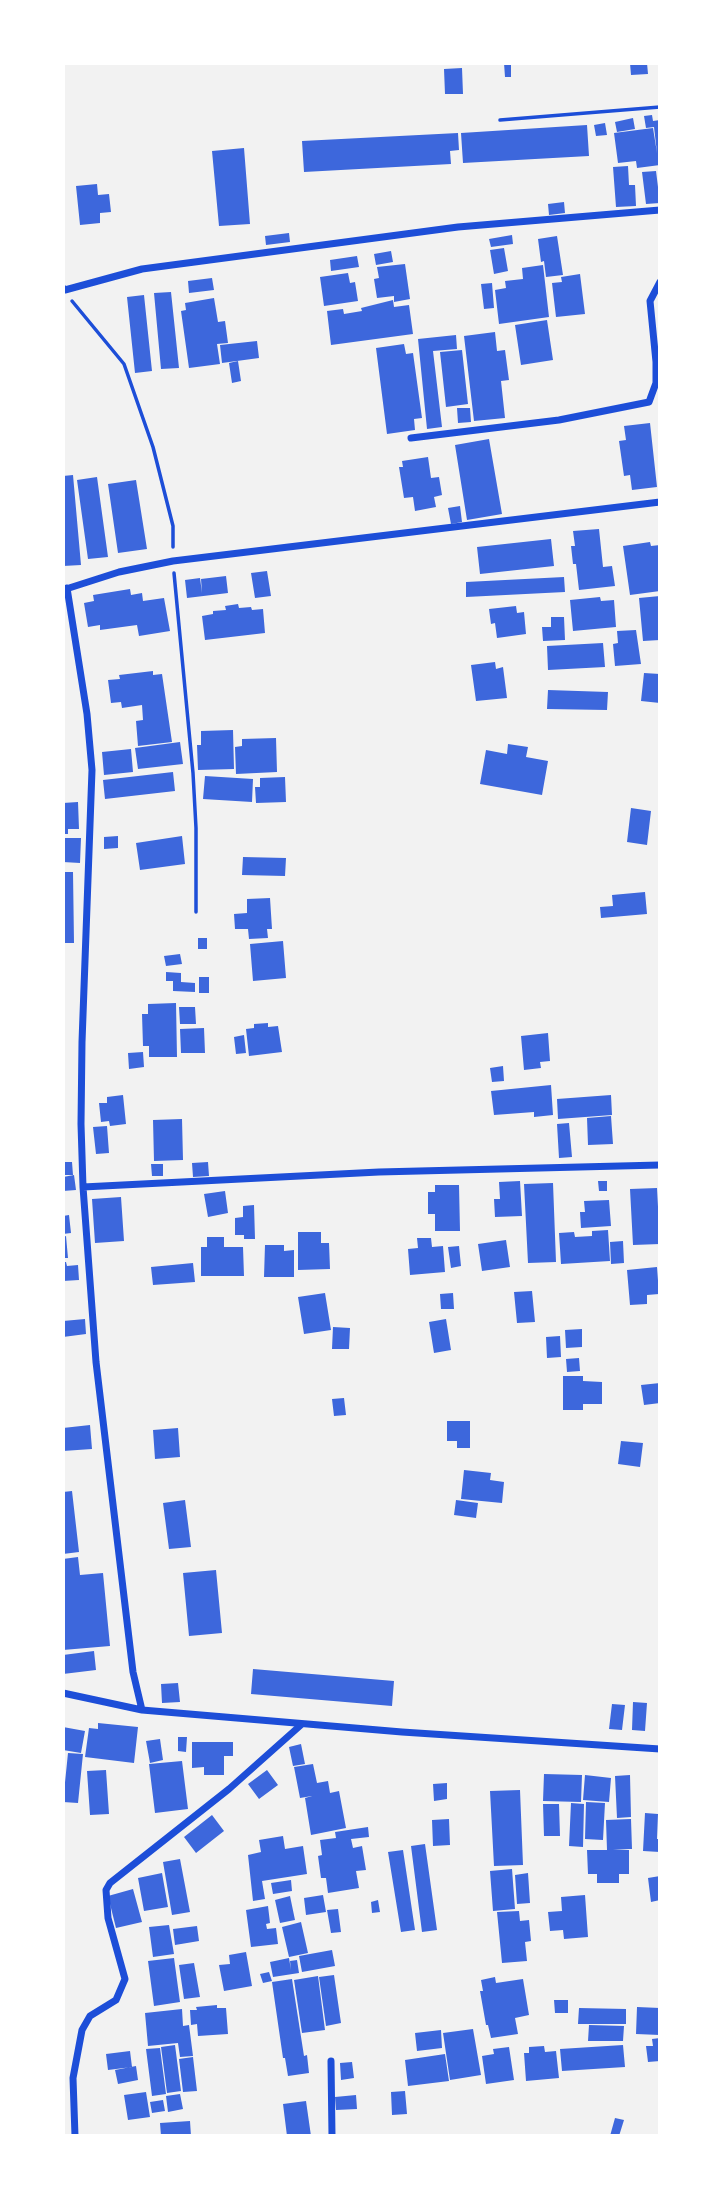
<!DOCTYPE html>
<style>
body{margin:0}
#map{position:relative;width:723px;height:2199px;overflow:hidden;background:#f2f2f2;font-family:"Roboto Condensed",sans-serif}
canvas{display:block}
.frame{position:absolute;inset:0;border:65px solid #fff;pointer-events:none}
</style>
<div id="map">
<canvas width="723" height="2199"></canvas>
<div class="frame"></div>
</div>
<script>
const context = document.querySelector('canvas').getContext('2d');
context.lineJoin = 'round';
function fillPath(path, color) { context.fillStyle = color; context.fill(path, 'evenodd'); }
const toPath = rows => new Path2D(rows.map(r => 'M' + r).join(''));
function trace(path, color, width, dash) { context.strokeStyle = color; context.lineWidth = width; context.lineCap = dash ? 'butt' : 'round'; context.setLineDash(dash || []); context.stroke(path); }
fillPath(toPath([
 [504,63,511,63,511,77,505,77],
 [630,63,647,63,648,74,631,75],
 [462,68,463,94,445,94,444,69],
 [652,115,653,121,660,120,660,165,637,168,636,161,618,163,614,133,653,128,657,153,654,127,646,128,644,116],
 [633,118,635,129,617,132,615,122],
 [605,123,607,135,596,136,594,125],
 [587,125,589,156,463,163,461,133],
 [458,133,459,150,450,151,451,164,304,172,302,141],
 [244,148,250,224,219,226,212,151],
 [628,166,629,185,635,185,636,206,616,207,613,167],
 [656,171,660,203,646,204,642,172],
 [97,184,98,195,109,194,111,212,100,213,100,223,80,225,76,186],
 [564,202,565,213,549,215,548,204],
 [289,233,290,242,266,245,265,236],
 [512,235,513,244,491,247,489,239],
 [557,236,563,275,546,277,544,261,541,262,538,239],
 [504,248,508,271,494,274,490,250],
 [391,251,393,262,376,265,374,254],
 [357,256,359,267,331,271,330,260],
 [405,264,410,299,394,302,394,296,377,298,374,279,379,278,377,267],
 [543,265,549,317,499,324,495,290,506,288,505,281,523,279,522,268],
 [348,273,350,283,355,282,358,301,324,306,320,277],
 [580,274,585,314,556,317,552,283,562,282,561,277],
 [212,278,214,290,189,293,188,281],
 [492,283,494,308,484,309,481,284],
 [171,292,179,368,161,369,154,293],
 [144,295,152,371,135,373,127,297],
 [214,298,218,322,225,321,228,343,217,344,220,364,189,368,181,311,186,310,185,303],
 [393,300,394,307,409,305,413,334,331,345,327,311,343,309,344,314,362,311,361,308],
 [547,320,553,360,521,365,515,325],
 [495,332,497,351,505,350,509,380,501,381,505,418,474,421,464,336],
 [456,335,457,349,433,351,442,427,427,429,418,339],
 [257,341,259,358,222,363,220,345],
 [404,344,406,354,413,353,422,418,414,419,415,430,387,434,376,348],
 [462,350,468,404,446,407,440,352],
 [238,361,241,381,232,383,229,363],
 [457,408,470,408,471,422,458,423],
 [650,423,657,487,632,490,630,475,624,476,619,441,626,440,624,426],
 [489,439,502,514,467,520,455,445],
 [428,457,431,478,439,477,442,495,434,497,436,507,415,511,413,497,404,498,399,467,403,467,402,461],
 [73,475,81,565,63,566,63,476],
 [97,477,108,557,88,559,77,480],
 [136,480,147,549,118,553,108,484],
 [460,506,462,522,451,524,448,508],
 [599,529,603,567,612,566,615,586,579,590,576,564,573,564,571,546,575,546,573,531],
 [551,539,554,566,480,574,477,547],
 [650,542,651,546,660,545,660,591,630,595,623,546],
 [267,571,271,596,255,598,251,573],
 [226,576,228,593,187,598,185,580,200,578,202,593,201,579],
 [564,577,565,592,466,597,466,582],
 [130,589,131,595,142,593,143,601,164,598,170,631,139,636,137,625,100,630,100,625,88,627,84,603,94,601,93,595],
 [660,596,660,640,643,641,639,598],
 [600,597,601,601,614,600,616,627,573,631,570,600],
 [238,604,239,608,251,607,252,610,263,609,265,633,205,640,202,616,213,614,213,611,226,610,225,606],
 [516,606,517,613,524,612,526,634,497,638,495,623,491,624,489,609],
 [551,617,564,617,565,640,543,641,542,627,551,627],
 [636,630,641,664,615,666,613,644,618,643,617,631],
 [603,643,605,667,548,670,547,646],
 [495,662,496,669,503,667,507,698,476,701,471,665],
 [153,671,153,675,162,674,172,742,138,746,136,721,143,720,142,705,122,708,121,702,111,703,108,680,120,679,119,675],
 [644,673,660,674,660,703,641,701],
 [548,690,608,692,607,710,547,709],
 [233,730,234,769,198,770,197,745,201,745,201,731],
 [276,738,277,772,236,774,235,747,242,746,242,739],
 [180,742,183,764,138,769,135,748],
 [508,744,528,747,526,757,548,761,542,795,480,784,486,750,507,754],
 [131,749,133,772,104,775,102,752],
 [173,772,175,791,105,799,103,780],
 [205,776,253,779,252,802,203,799],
 [285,777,286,802,256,803,255,787,260,787,260,778],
 [78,802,79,829,68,829,68,834,63,834,63,803],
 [631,808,651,811,647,845,627,842],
 [118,836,118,848,104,849,104,837],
 [182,836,185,864,140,870,136,843],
 [63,838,81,838,80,863,63,862],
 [243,857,286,858,285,876,242,875],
 [63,872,73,872,74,943,63,943],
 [645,892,647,914,601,918,600,907,613,906,612,895],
 [270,898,272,929,267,929,268,938,249,939,248,929,235,929,234,914,247,913,247,899],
 [198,938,207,938,207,949,198,949],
 [283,941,286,978,253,981,250,944],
 [180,954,182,964,166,966,164,956],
 [166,972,181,973,181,982,195,983,195,992,173,991,173,981,166,981],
 [199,977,209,977,209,993,199,993],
 [176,1003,177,1057,149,1057,149,1046,143,1046,142,1014,148,1014,148,1004],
 [179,1007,195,1007,196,1024,180,1024],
 [268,1023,268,1027,278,1026,282,1052,249,1056,246,1029,254,1028,254,1024],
 [204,1028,205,1053,181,1053,180,1029],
 [548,1033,550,1061,540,1062,541,1068,524,1070,521,1036],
 [244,1035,246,1053,236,1054,234,1037],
 [143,1052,144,1067,129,1069,128,1053],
 [503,1066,504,1081,492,1082,490,1068],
 [551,1085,553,1115,534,1117,534,1112,494,1115,491,1091],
 [123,1095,126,1124,110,1126,109,1121,101,1122,99,1103,107,1103,107,1097],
 [611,1095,612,1115,558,1119,557,1099],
 [611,1116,613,1144,588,1145,587,1118],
 [182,1119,183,1160,154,1161,153,1120],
 [569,1123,572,1157,559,1158,557,1124],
 [107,1126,109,1153,96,1154,93,1127],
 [63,1162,72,1162,73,1175,63,1175],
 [208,1162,209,1176,193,1177,192,1163],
 [151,1164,163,1164,163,1176,152,1176],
 [74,1175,76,1190,63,1191,63,1177],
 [520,1181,522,1216,495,1217,494,1199,500,1199,499,1182],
 [598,1181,607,1181,607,1191,599,1191],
 [553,1183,556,1262,528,1263,524,1184],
 [435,1185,459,1185,460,1231,435,1231,435,1214,428,1214,428,1192,435,1192],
 [657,1188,660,1244,633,1245,630,1189],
 [225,1191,228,1213,208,1217,204,1194],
 [121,1197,124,1241,95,1243,92,1199],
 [609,1200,611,1226,581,1228,580,1212,585,1212,584,1201],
 [254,1205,255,1239,244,1239,244,1235,235,1235,235,1218,243,1217,243,1206],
 [69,1215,71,1233,63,1234,63,1216],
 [608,1230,610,1261,561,1264,559,1233,574,1232,575,1237,592,1236,592,1231],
 [298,1232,321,1232,321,1243,329,1243,330,1269,298,1270],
 [66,1236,68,1258,63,1258,63,1237],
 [207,1237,224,1237,224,1247,243,1247,244,1276,201,1276,201,1247,207,1247],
 [417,1238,431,1238,432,1247,443,1246,445,1272,410,1275,408,1249,418,1248],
 [506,1240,510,1267,482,1271,478,1244],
 [623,1241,624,1263,611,1264,610,1242],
 [265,1245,284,1245,284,1251,294,1250,294,1277,264,1277],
 [459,1246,461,1266,451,1268,448,1247],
 [63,1262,66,1262,67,1266,78,1265,79,1280,63,1281],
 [193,1263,195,1282,153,1285,151,1267],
 [657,1267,659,1294,647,1295,647,1304,630,1305,627,1270],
 [532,1291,535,1322,517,1323,514,1292],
 [325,1293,331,1330,304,1334,298,1297],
 [453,1293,454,1309,441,1309,440,1294],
 [85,1319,86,1334,63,1337,63,1321],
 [446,1319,451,1350,434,1353,429,1322],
 [333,1327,350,1328,349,1349,332,1349],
 [582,1329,582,1347,566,1348,565,1330],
 [560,1336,561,1357,547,1358,546,1337],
 [579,1358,580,1371,567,1372,566,1359],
 [563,1376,583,1376,583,1381,602,1382,602,1404,583,1404,583,1410,563,1410],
 [660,1383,660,1403,644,1405,641,1385],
 [344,1398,346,1415,334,1416,332,1399],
 [447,1421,470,1421,470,1448,457,1448,457,1441,447,1441],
 [90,1425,92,1449,63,1451,63,1428],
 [178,1428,180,1457,155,1459,153,1430],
 [621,1441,643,1443,640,1467,618,1464],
 [464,1470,491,1473,490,1480,504,1482,502,1503,461,1499],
 [72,1491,79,1552,63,1554,63,1492],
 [185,1500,191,1547,169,1549,163,1503],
 [456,1500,478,1503,476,1518,454,1515],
 [78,1557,80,1575,103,1573,110,1646,63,1650,63,1559],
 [216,1570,222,1633,189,1636,183,1573],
 [94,1651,96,1670,63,1674,63,1655],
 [253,1669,394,1681,392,1706,251,1694],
 [178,1683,180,1702,162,1703,161,1684],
 [633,1702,647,1703,645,1731,632,1730],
 [612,1704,625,1705,622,1730,609,1729],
 [98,1723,138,1727,134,1763,85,1757,89,1728,98,1729],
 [63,1727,85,1731,81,1753,63,1750],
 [178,1737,187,1737,186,1752,178,1751],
 [160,1739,163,1760,150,1763,146,1741],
 [192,1742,233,1742,233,1756,224,1756,224,1775,204,1775,204,1767,192,1768],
 [301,1744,305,1764,293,1766,289,1747],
 [68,1753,83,1754,78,1803,63,1802],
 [182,1761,188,1809,155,1813,149,1764],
 [313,1764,317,1783,328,1781,330,1793,339,1791,346,1828,311,1835,305,1798,312,1796,300,1798,294,1767],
 [106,1770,109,1814,90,1815,87,1771],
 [267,1770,278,1785,259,1799,248,1784],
 [544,1774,582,1775,581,1802,543,1801],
 [585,1775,611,1778,609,1802,583,1800],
 [630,1775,631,1817,617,1818,615,1776],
 [447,1783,447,1799,434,1801,433,1784],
 [520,1790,523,1865,494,1866,490,1791],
 [586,1802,605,1803,603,1840,585,1839],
 [571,1803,584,1804,583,1847,569,1846],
 [543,1804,559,1804,560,1836,544,1836],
 [645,1813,658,1814,657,1839,660,1839,660,1852,643,1851],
 [212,1815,224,1831,196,1853,184,1837],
 [449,1819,450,1845,433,1846,432,1820],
 [631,1819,632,1849,613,1849,629,1850,629,1874,619,1874,619,1883,597,1883,597,1874,588,1874,587,1850,607,1850,606,1820],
 [368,1827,369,1837,351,1839,353,1848,362,1846,366,1870,356,1871,359,1888,328,1893,326,1878,321,1878,318,1856,322,1855,320,1840,336,1838,335,1832],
 [283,1836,285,1849,303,1846,307,1874,262,1881,265,1899,253,1901,248,1855,261,1852,259,1840],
 [425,1844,437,1930,422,1932,411,1846],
 [403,1850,415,1930,401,1932,388,1852],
 [180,1859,190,1912,172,1915,163,1862],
 [512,1869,515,1909,493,1911,490,1871],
 [162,1873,168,1907,144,1911,138,1878],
 [528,1873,530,1903,517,1904,515,1875],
 [660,1876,660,1900,651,1902,648,1878],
 [291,1880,292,1891,273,1894,271,1883],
 [133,1889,142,1922,116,1928,108,1896],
 [323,1895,326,1912,306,1915,304,1898],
 [585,1895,588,1937,564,1939,563,1930,550,1931,548,1912,562,1911,561,1897],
 [290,1896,295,1920,280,1923,275,1900],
 [378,1900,380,1912,372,1913,371,1902],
 [268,1906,270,1923,266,1924,267,1929,276,1928,278,1944,251,1947,246,1910],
 [338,1909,341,1932,331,1933,327,1910],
 [519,1911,520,1921,529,1920,531,1941,525,1942,527,1961,502,1963,497,1912],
 [301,1922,308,1953,289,1957,282,1927],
 [169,1925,174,1954,153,1957,149,1927],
 [197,1926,199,1941,175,1945,173,1929],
 [332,1950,335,1966,302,1972,299,1956],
 [246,1952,252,1986,224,1991,219,1965,230,1964,229,1955],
 [174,1958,180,2002,154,2006,148,1961],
 [289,1958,291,1970,290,1961,297,1960,299,1973,273,1977,270,1962],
 [194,1963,200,1997,184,1999,179,1965],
 [269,1972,272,1981,263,1983,260,1974],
 [334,1975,341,2023,326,2026,319,1977],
 [318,1976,325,2030,302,2033,294,1980],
 [495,1977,496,1983,523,1979,529,2015,515,2018,518,2034,491,2038,488,2025,486,2025,480,1991,483,1991,481,1980],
 [292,1979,304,2056,307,2055,309,2073,288,2076,285,2058,283,2058,272,1982],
 [554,2000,568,2000,568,2013,555,2013],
 [217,2005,217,2008,226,2008,228,2034,198,2036,197,2024,191,2025,190,2010,197,2010,196,2007],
 [637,2007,660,2008,660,2035,636,2034],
 [579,2008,626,2009,626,2024,578,2024],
 [182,2009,183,2026,189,2025,193,2056,180,2057,178,2043,148,2046,145,2013],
 [589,2025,624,2026,623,2041,588,2041],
 [473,2029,481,2075,450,2080,443,2033],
 [441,2030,442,2048,417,2051,415,2033],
 [660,2038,660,2061,648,2062,646,2046,653,2046,652,2039],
 [175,2045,181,2091,167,2093,161,2047],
 [623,2045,625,2067,562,2071,560,2049],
 [544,2046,545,2052,556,2051,559,2078,526,2081,524,2053,529,2053,529,2047],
 [509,2047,514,2080,486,2084,482,2056,494,2054,493,2049],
 [160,2048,166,2094,152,2096,146,2049],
 [130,2051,132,2067,108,2070,106,2054],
 [445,2054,449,2081,408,2086,405,2060],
 [193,2057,197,2091,183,2092,179,2059],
 [352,2062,354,2078,341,2080,340,2063],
 [136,2066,138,2080,118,2084,115,2070],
 [405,2091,407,2114,392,2115,391,2092],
 [146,2092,150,2117,128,2120,124,2095],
 [180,2094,183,2109,168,2112,166,2096],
 [356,2095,357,2109,336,2110,335,2097],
 [163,2100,165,2111,152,2113,150,2102],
 [306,2101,311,2136,287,2136,283,2104],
 [615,2118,624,2120,619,2136,610,2136],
 [190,2121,191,2136,161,2136,160,2123]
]), '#3d67dc');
trace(toPath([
 [500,120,660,107],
 [72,301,124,364,153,447,173,526,173,547],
 [174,573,193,773,196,828,196,912]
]), '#1d4ed8', 3.5);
trace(toPath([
 [63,288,65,290,142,269,458,227,660,210],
 [411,438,559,420,649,402,656,383,656,362,650,301,660,282],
 [67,588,87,714,92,770,82,1042,81,1124,83,1187,96,1362,133,1672,142,1710],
 [66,589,119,572,173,561,660,502],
 [83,1187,379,1172,660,1165],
 [63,1693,142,1710,402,1732,660,1749],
 [331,2061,332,2136],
 [75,2136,73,2078,82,2030,90,2016,116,2000,125,1979,108,1918,106,1890,110,1883,229,1789,302,1724]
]), '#1d4ed8', 7);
</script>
